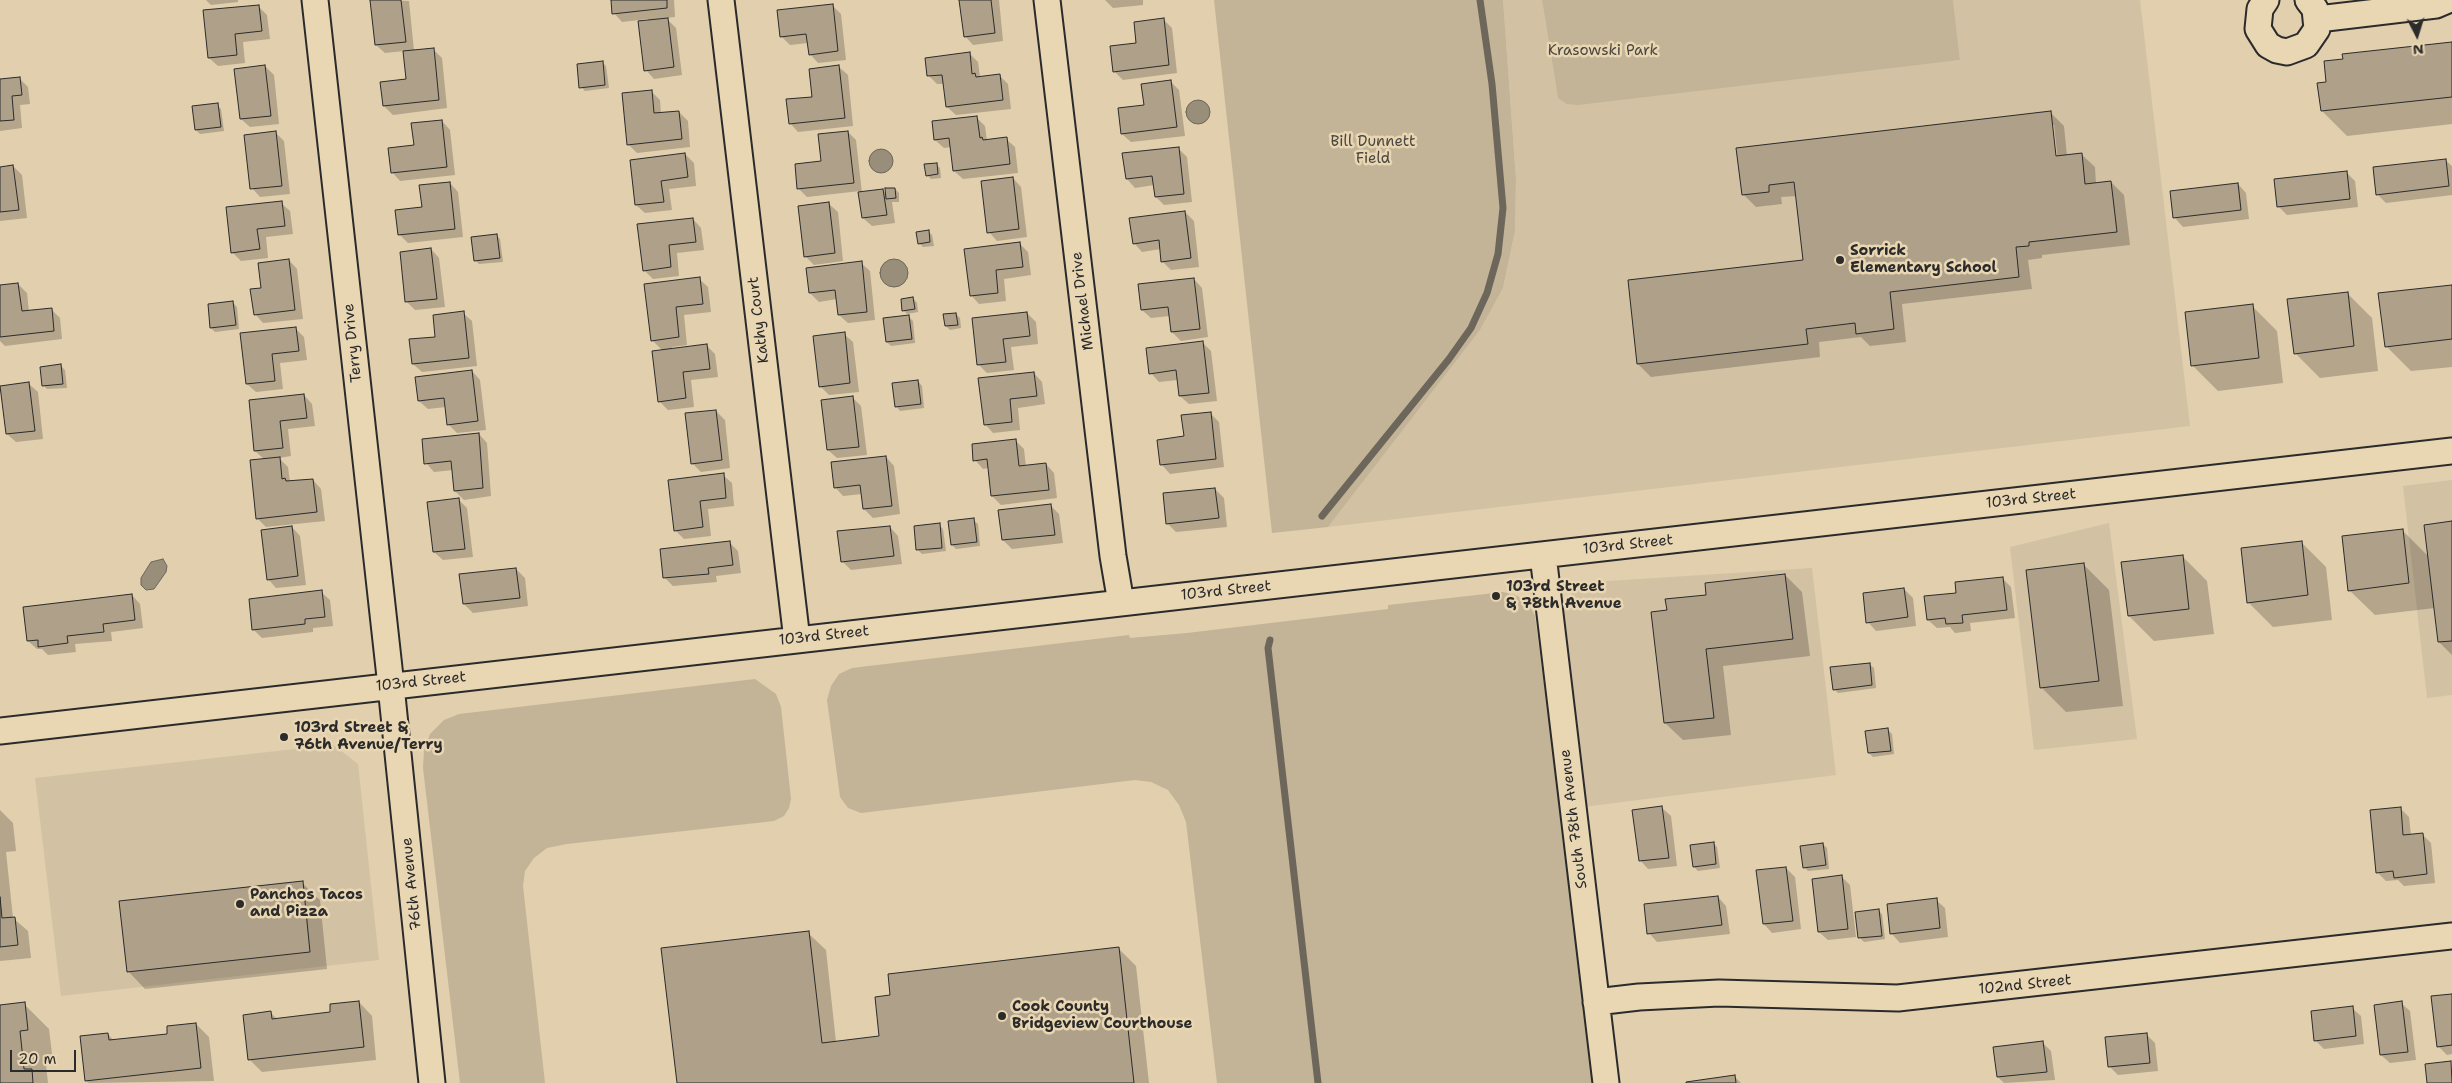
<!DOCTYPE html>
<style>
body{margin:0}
#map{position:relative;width:2452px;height:1083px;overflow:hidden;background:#e1cfae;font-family:"Shantell Sans",sans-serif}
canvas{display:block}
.north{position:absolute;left:2392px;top:10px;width:50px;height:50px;-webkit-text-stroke:4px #e9d6b3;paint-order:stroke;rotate:175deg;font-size:14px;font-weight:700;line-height:20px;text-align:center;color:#2b2b2b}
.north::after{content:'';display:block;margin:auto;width:18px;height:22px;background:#2b2b2b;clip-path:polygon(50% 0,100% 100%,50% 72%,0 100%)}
.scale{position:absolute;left:10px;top:1050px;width:66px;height:22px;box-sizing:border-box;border:2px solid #2b2b2b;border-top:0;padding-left:6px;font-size:15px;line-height:18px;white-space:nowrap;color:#2b2b2b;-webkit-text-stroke:4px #e9d6b3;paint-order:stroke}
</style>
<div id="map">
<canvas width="2452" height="1083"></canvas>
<div class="north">N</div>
<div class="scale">20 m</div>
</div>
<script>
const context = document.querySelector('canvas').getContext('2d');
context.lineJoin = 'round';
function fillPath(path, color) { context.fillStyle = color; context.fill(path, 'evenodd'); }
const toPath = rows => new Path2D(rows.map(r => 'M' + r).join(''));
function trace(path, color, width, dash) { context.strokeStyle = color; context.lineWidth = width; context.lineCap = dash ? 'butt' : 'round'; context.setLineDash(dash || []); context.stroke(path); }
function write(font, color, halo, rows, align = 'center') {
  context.font = font + ' "Shantell Sans",sans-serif'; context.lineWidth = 5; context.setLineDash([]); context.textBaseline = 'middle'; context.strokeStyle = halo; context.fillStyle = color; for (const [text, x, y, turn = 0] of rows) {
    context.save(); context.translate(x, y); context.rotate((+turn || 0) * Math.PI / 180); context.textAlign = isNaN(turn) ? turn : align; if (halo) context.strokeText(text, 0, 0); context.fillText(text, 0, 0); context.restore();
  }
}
fillPath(toPath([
 [1503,0,1542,0,1558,98,1960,60,1953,0,2140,0,2190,426,1328,527,1480,330,1503,288,1515,231,1516,179],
 [2452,480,2452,695,2427,698,2403,486],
 [2109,523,2137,739,2034,750,2010,547],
 [1812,568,1836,775,1583,807,1560,614,1577,583],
 [331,743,358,764,379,960,61,996,35,778,304,748]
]), '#d2c1a3');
fillPath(toPath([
 [1214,0,1503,0,1516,179,1515,231,1503,288,1480,330,1328,527,1272,533],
 [1542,0,1953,0,1960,60,1578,105,1567,104,1558,98],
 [1503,592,1515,595,1528,602,1535,616,1597,1083,1217,1083,1186,822,1179,805,1168,790,1151,782,1135,780,861,813,848,808,840,797,827,700,831,686,839,674,852,668,1129,635,1130,638,1187,633,1388,609,1388,605],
 [755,679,776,694,781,707,791,799,789,808,784,816,774,821,567,844,547,848,534,858,525,871,523,886,545,1083,460,1083,423,768,424,750,430,734,444,720,459,714]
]), '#c3b498');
const water = toPath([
 '1186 112a12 12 0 1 1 24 0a12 12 0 1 1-24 0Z',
 '869 161a12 12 0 1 1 24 0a12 12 0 1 1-24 0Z',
 '880 273a14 14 0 1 1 28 0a14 14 0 1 1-28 0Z',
 [163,559,167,566,166,572,154,589,146,590,141,585,141,578,151,562,163,559]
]);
fillPath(water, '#998e79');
trace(water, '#6d665a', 1);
fillPath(toPath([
 [206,0,238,0,238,2,211,5],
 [371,0,409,1,414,51,433,49,442,58,447,108,393,115,384,106,407,80,404,51,385,53,376,45],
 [612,0,674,0,675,17,666,18,676,28,682,75,654,79,646,70,648,19,622,22,614,13],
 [960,0,999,0,1003,41,973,45,965,36],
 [1105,0,1143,0,1143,5,1113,8],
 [832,5,841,14,846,60,818,63,810,54,808,43,790,45,781,36],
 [258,6,267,15,270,39,243,42,245,63,218,66,209,58],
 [1163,19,1172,28,1177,73,1123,80,1114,71],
 [2452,43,2452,124,2347,136,2322,111,2328,83],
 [969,53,978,62,980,77,999,75,1008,84,1011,109,956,115,947,107,945,84,937,84,929,76],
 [602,62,606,66,609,88,585,91,581,87],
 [265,66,274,75,279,124,250,127,241,119],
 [839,67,848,75,853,126,798,132,790,123],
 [19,78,28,87,30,104,20,105,22,128,0,131,0,134,0,80],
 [1171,82,1179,90,1185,136,1131,142,1122,134],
 [651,91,660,100,661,114,679,112,688,121,690,147,637,153,628,144],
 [217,105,221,109,224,131,200,134,196,130],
 [2051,113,2064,126,2067,156,2081,154,2095,167,2096,184,2111,182,2124,195,2130,245,2042,255,2042,258,2028,260,2032,289,1902,304,1906,342,1870,346,1861,337,1819,342,1820,357,1651,377,1638,364,1805,261,1797,196,1781,197,1782,204,1756,207,1743,194,1738,149],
 [2052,125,2054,125,2058,162,2056,162],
 [976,117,985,126,987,141,1006,139,1015,147,1018,173,963,179,954,171,952,147,944,148,935,140],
 [442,121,450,130,455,175,400,181,392,172],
 [275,132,284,141,290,194,260,197,252,188],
 [848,132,856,140,862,193,883,190,887,194,895,189,899,193,899,202,892,202,895,223,872,226,863,218,860,191,807,197,798,188],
 [1178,148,1187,157,1192,202,1164,205,1156,197,1154,185,1135,188,1127,179],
 [685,154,694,163,696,186,669,189,672,210,645,213,636,205],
 [2445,160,2452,166,2452,195,2386,203,2377,194],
 [936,164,940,168,941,178,931,179,927,175],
 [13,166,22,175,27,218,0,221,0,168],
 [2346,172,2355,181,2358,207,2287,215,2278,206],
 [1013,178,1021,187,1027,237,997,241,989,232],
 [450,183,458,192,463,237,408,243,399,234],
 [2238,184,2246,193,2249,219,2183,227,2175,218,2171,192],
 [281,203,290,211,293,234,266,237,268,258,241,261,232,252],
 [829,204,838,212,843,261,814,265,805,256],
 [1185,212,1194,221,1199,267,1171,270,1162,261,1161,249,1142,252,1134,243],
 [693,219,701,228,704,250,677,253,679,276,653,279,644,270],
 [928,231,932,235,934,246,923,247,919,243],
 [496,235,500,239,503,262,479,264,475,260],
 [1020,244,1028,252,1031,275,1004,279,1006,301,979,304,971,295],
 [431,249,439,258,445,307,415,310,407,302],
 [289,260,297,269,303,319,263,323,255,314,262,290],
 [861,263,870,271,875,320,848,323,839,315,837,299,819,302,810,293,807,269],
 [699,279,708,287,711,312,684,315,687,345,672,347,673,350,707,346,715,354,718,377,691,380,694,407,668,410,659,401,663,351,652,340,646,286],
 [1194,279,1202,288,1208,337,1181,341,1172,332,1170,316,1151,318,1142,310],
 [18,284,27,293,29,312,51,309,60,318,62,339,5,346,0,341,0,286],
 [2452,286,2452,367,2411,371,2386,346],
 [2347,293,2372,318,2378,371,2320,378,2295,353],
 [913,298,917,303,918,312,907,314,903,310],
 [233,303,237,307,239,329,215,332,211,328],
 [2252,306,2277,331,2283,383,2218,391,2193,366],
 [463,313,472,321,477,366,422,372,413,364],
 [1027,313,1036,322,1038,344,1011,347,1014,370,987,373,978,364],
 [956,314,960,318,961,328,950,330,946,326],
 [909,317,913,321,915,343,891,346,887,342],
 [295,328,304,337,307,360,280,363,283,389,256,392,247,384,242,334],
 [844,334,853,342,859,392,829,395,820,386],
 [1202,342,1211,351,1217,401,1189,404,1180,396,1178,380,1159,382,1151,373],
 [61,366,65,370,67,388,47,389,43,385],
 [472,371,480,380,486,430,457,433,448,424,446,407,428,409,419,401],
 [1034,373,1042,382,1045,404,1018,408,1020,430,993,433,985,424],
 [918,381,922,386,924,408,900,411,896,406],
 [29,384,38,392,43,439,16,442,7,434],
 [304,395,312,404,315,426,288,429,291,456,279,458,288,467,290,482,313,480,321,489,325,521,266,527,257,518,265,460,255,451,250,401],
 [852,397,861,406,867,455,837,458,828,450],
 [716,411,725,420,730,468,701,472,692,463],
 [1210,413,1219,422,1224,467,1170,474,1162,465,1159,441,1185,437],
 [479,434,487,443,491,496,464,500,455,491,453,470,434,472,426,463],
 [1015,440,1024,449,1026,467,1046,464,1054,473,1057,498,1001,505,992,496,989,468,983,469,975,460],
 [886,457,894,466,900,514,873,518,864,509,862,494,843,496,835,487],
 [723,475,732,483,734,506,708,509,711,536,684,539,675,530,669,481],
 [1215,489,1224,498,1227,527,1176,532,1167,523],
 [458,499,467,508,473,557,443,560,434,552],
 [1051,506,1059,514,1063,543,1012,549,1003,540,1000,511],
 [973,520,978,524,980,546,956,549,952,545],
 [2452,523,2452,655,2439,642,2435,608,2375,615,2349,590,2402,530,2429,557],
 [939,525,943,529,946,551,922,554,918,550],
 [292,527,300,536,306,585,276,588,268,579],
 [890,527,898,536,902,564,851,570,842,561],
 [729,542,738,551,741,573,716,576,717,582,673,586,664,577],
 [2301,542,2326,567,2332,620,2273,627,2248,602],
 [2182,556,2207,581,2214,634,2154,641,2129,616],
 [2084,565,2109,590,2123,706,2066,712,2041,687],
 [516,569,525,578,528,606,473,613,464,604,461,575],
 [1785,575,1802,592,1810,656,1723,666,1731,735,1683,740,1665,723,1668,611,1707,596],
 [2003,579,2011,587,2015,618,1970,623,1971,631,1955,633,1950,627,1937,628,1928,620,1957,594],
 [1904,589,1913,598,1916,626,1876,631,1868,622],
 [321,592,330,600,333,626,313,628,313,632,262,638,253,629],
 [132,595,140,604,143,628,111,632,112,641,75,644,76,652,48,655,42,649,37,649,28,641],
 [1869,664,1874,668,1876,688,1838,693,1834,689],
 [1888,730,1892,734,1894,754,1873,757,1869,753],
 [1662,808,1671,816,1677,866,1648,869,1640,860],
 [2400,808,2409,817,2411,835,2422,834,2431,843,2435,883,2404,886,2398,880,2386,881,2377,872],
 [0,810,13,823,16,851,6,852,13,918,28,931,31,958,0,961],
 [1713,843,1717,847,1720,868,1698,871,1694,867],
 [1823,844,1827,848,1829,869,1808,871,1804,867],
 [1786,868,1795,877,1801,929,1772,933,1764,924],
 [1841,876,1850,885,1856,937,1828,940,1819,932],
 [302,883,320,900,327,969,145,989,128,971],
 [1718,897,1726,906,1730,934,1657,942,1649,933],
 [1936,900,1945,908,1948,937,1900,943,1892,934,1888,905],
 [1878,910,1882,914,1885,939,1864,942,1860,938],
 [808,933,826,950,836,1042,880,1037,892,996,1118,948,1136,966,1149,1083,678,1083],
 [2452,995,2452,1054,2447,1055,2438,1046],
 [359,1002,372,1016,376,1060,262,1072,249,1059,271,1013,277,1019,332,1013],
 [2401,1003,2410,1011,2416,1060,2390,1063,2381,1055],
 [24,1004,49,1029,52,1054,45,1055,48,1083,0,1083,0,1006],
 [2352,1008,2361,1016,2364,1044,2324,1049,2315,1040],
 [196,1024,209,1037,214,1081,89,1083,86,1081,108,1034,114,1041,169,1035],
 [2146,1034,2155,1043,2158,1071,2118,1075,2109,1066],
 [2042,1042,2051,1051,2055,1080,2004,1083,1998,1077],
 [1735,1077,1741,1083,1687,1083]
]), '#0003');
trace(toPath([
 [1322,516,1449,359,1471,328,1487,293,1498,254,1503,208,1492,84,1480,0],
 [1270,640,1268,648,1318,1083]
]), '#6d665a', 7);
const building = toPath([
 [370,0,401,0,406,42,375,45,370,0],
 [611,0,667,0,667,8,612,14,611,0],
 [959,0,991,0,995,33,964,37,959,0],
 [833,4,838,51,809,55,806,34,780,37,777,10,833,4],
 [259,5,262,31,235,34,237,55,208,58,203,10,259,5],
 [668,18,674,67,644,71,638,21,668,18],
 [1164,18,1169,65,1113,72,1110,46,1136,43,1134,22,1164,18],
 [2452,42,2452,97,2321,111,2317,83,2326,82,2324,61,2343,59,2342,54,2452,42],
 [434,48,439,100,383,106,380,82,406,79,403,51,434,48],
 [970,52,972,74,975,73,976,77,1000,74,1003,100,946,107,942,75,927,76,925,58,970,52],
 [603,61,605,85,579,88,577,64,603,61],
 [265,65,271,116,240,119,234,69,265,65],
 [839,65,845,118,789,124,786,99,812,97,809,69,839,65],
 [20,77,22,95,12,96,14,120,0,121,0,79,20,77],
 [1171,80,1177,127,1121,134,1118,108,1144,105,1141,84,1171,80],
 [652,90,654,113,679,111,682,139,627,145,622,93,652,90],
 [218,103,221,127,195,130,192,106,218,103],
 [2051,111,2056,156,2082,153,2085,184,2111,181,2117,232,2029,242,2029,246,2016,247,2019,277,1890,292,1894,329,1856,334,1855,323,1806,329,1808,344,1637,364,1628,280,1803,260,1794,182,1769,185,1769,192,1742,195,1736,148,2051,111],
 [977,116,980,138,982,137,983,140,1007,137,1010,164,953,171,949,138,934,140,932,121,977,116],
 [442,120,447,167,391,173,388,148,414,145,411,123,442,120],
 [276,131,282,186,250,189,244,135,276,131],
 [848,131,854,183,797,189,795,164,821,161,818,134,848,131],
 [1179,147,1184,194,1155,197,1152,176,1126,179,1122,153,1179,147],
 [685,153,688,177,661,181,664,202,635,205,630,160,685,153],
 [2446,159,2449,186,2376,195,2373,167,2446,159],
 [937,163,938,174,926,176,924,164,937,163],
 [13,165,19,210,0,212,0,167,13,165],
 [2347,171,2350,199,2277,207,2274,179,2347,171],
 [1013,177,1019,229,987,233,981,181,1013,177],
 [450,182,455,229,398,235,395,210,422,207,419,185,450,182],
 [2238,183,2241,210,2173,218,2170,191,2238,183],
 [885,188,895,188,896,198,886,199,885,188],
 [883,189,887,215,862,218,858,192,883,189],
 [282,201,285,226,257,229,260,249,231,253,226,207,282,201],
 [829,202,835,253,804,257,798,206,829,202],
 [1185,211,1191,258,1161,262,1159,240,1133,244,1129,218,1185,211],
 [693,218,696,242,669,245,671,267,643,271,637,224,693,218],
 [929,230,930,242,918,244,916,232,929,230],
 [497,234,500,258,474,261,471,237,497,234],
 [1020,242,1023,267,996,270,998,293,970,296,964,249,1020,242],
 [431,248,437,299,405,302,400,252,431,248],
 [289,259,295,310,254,315,250,289,261,288,258,263,289,259],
 [862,261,867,312,838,315,835,290,809,293,806,268,862,261],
 [700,277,703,304,676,307,679,337,651,341,644,284,700,277],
 [1194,278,1200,329,1171,332,1168,307,1141,310,1138,284,1194,278],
 [18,283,22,311,52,308,54,331,0,337,0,285,18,283],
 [2452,285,2452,339,2385,347,2378,293,2452,285],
 [2348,292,2354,346,2294,354,2287,299,2348,292],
 [913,297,915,309,902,311,901,299,913,297],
 [233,301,236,325,210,328,208,304,233,301],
 [2253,304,2259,358,2191,366,2185,312,2253,304],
 [464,311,469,358,412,364,409,339,435,337,433,315,464,311],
 [1027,312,1030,336,1003,339,1006,362,977,365,972,318,1027,312],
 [956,313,958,325,945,326,943,314,956,313],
 [909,315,912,339,886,342,883,318,909,315],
 [296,327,299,351,272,354,275,381,246,384,240,333,296,327],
 [845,332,850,383,819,387,813,336,845,332],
 [1203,341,1209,393,1179,396,1176,370,1149,374,1146,348,1203,341],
 [707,344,710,369,683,372,686,398,658,402,652,351,707,344],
 [61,364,63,384,42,386,40,367,61,364],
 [472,370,478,421,447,425,444,398,418,401,415,377,472,370],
 [1034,372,1037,396,1010,399,1012,422,984,425,978,378,1034,372],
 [918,380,921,404,895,407,892,383,918,380],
 [29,382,35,431,6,434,0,386,29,382],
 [304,394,307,418,280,421,283,448,254,451,249,400,304,394],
 [853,396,859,447,827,450,821,400,853,396],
 [716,410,722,460,691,464,685,413,716,410],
 [1211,412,1216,459,1160,465,1157,440,1184,436,1181,415,1211,412],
 [479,433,483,488,454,491,451,461,424,464,422,439,479,433],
 [1016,439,1019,466,1046,463,1049,490,991,496,987,459,973,461,972,444,1016,439],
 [886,456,892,506,863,509,860,485,834,488,831,462,886,456],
 [280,457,282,479,285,478,286,481,313,479,317,512,256,519,250,460,280,457],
 [724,473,726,498,700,501,703,527,674,531,668,480,724,473],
 [1215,488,1219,518,1166,524,1163,493,1215,488],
 [459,498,465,549,433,552,427,502,459,498],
 [1051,504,1055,535,1002,540,998,510,1051,504],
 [974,518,977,542,951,545,948,521,974,518],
 [2452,521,2452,641,2438,642,2424,525,2452,521],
 [940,523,942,548,916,550,914,526,940,523],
 [292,526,298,576,267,580,261,530,292,526],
 [890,526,894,556,841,562,837,531,890,526],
 [2403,529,2409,583,2348,591,2342,536,2403,529],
 [730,541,733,565,708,568,709,574,663,578,660,549,730,541],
 [2302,541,2308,595,2247,603,2241,548,2302,541],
 [2183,555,2189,609,2128,616,2121,562,2183,555],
 [2084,563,2099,681,2040,688,2026,570,2084,563],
 [516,568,520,598,463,604,459,574,516,568],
 [1785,574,1793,639,1706,649,1714,718,1664,723,1651,612,1667,610,1665,599,1706,595,1705,583,1785,574],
 [2003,577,2007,610,1962,615,1963,623,1946,624,1945,618,1927,620,1924,596,1956,593,1955,582,2003,577],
 [1904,588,1908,617,1866,623,1863,593,1904,588],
 [322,590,325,617,305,619,305,624,252,630,249,599,322,590],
 [132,594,135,620,103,624,104,632,67,636,68,643,38,647,38,640,27,641,23,607,132,594],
 [1870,663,1872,685,1833,690,1830,667,1870,663],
 [1888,728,1891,751,1868,753,1865,731,1888,728],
 [1662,806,1669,858,1639,861,1632,810,1662,806],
 [2401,807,2403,835,2423,833,2427,874,2394,878,2393,871,2376,873,2370,810,2401,807],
 [1714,842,1716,864,1693,867,1690,845,1714,842],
 [1823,843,1826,865,1803,868,1800,846,1823,843],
 [1786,867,1793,921,1763,924,1756,870,1786,867],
 [1842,875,1848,929,1818,932,1812,879,1842,875],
 [303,881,310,952,127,972,119,901,303,881],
 [1718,896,1722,925,1647,934,1644,904,1718,896],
 [0,897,2,918,15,917,18,945,0,947,0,897],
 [1937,898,1940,928,1890,934,1887,904,1937,898],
 [1879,909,1882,936,1858,938,1855,912,1879,909],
 [809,931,822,1043,879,1036,875,997,890,995,888,974,1119,947,1134,1083,677,1083,661,948,809,931],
 [2452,994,2452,1045,2437,1047,2431,996,2452,994],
 [359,1001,364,1047,248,1060,243,1015,271,1011,272,1019,330,1012,330,1004,359,1001],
 [2402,1001,2408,1052,2380,1055,2374,1005,2402,1001],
 [25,1002,28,1030,20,1031,24,1069,32,1069,33,1083,0,1083,0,1005,25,1002],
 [2353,1006,2356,1036,2314,1041,2311,1011,2353,1006],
 [196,1023,201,1068,85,1081,80,1036,108,1033,109,1040,167,1034,167,1026,196,1023],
 [2147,1033,2150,1063,2108,1067,2105,1037,2147,1033],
 [2043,1041,2047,1072,1997,1077,1993,1047,2043,1041],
 [2451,1061,2452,1083,2427,1083,2425,1064,2451,1061],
 [1735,1075,1736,1083,1686,1083,1686,1082,1735,1075]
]);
fillPath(building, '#afa189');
trace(building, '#2b2b2b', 1);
const minor = toPath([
 [315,0,391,686,432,1083],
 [721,0,797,640],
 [1047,0,1113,556,1121,603],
 [2266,0,2260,9,2258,29,2268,45,2277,50,2287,52,2306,45,2317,29,2315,9,2308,0],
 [2318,19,2436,5,2448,0],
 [1543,555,1606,1083],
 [0,731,2452,451],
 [1596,1002,1639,997,1719,993,1898,998,2452,936]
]);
trace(minor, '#2b2b2b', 29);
trace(minor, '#e9d6b3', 25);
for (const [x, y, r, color] of [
 [1840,260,5,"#2b2b2b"],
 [1496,596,5,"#2b2b2b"],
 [284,737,5,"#2b2b2b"],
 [240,904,5,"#2b2b2b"],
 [1002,1016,5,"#2b2b2b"]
]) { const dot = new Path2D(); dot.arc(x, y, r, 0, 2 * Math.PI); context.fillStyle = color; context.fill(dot); trace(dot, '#e9d6b3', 2); }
write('15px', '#494641', '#e9d6b3', [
 ["Krasowski Park",1603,51],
 ["Bill Dunnett",1373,142],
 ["Field",1373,159]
]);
write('bold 15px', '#2b2b2b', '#e9d6b3', [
 ["Sorrick",1850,251],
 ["Elementary School",1850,268],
 ["103rd Street",1506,587],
 ["& 78th Avenue",1506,604],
 ["103rd Street &",294,728],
 ["76th Avenue/Terry",294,745],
 ["Panchos Tacos",250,895],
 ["and Pizza",250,912],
 ["Cook County",1012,1007],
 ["Bridgeview Courthouse",1012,1024]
], 'left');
write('15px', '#2b2b2b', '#e9d6b3', [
 ["Michael Drive",1083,301,-97],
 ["Kathy Court",759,320,-97],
 ["Terry Drive",353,343,-96],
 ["103rd Street",2031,499,-6],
 ["103rd Street",1628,545,-6],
 ["103rd Street",1226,591,-6],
 ["103rd Street",824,636,-6],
 ["103rd Street",421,682,-6],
 ["South 78th Avenue",1574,819,-97],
 ["76th Avenue",412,884,-96],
 ["102nd Street",2025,985,-6]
]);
</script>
